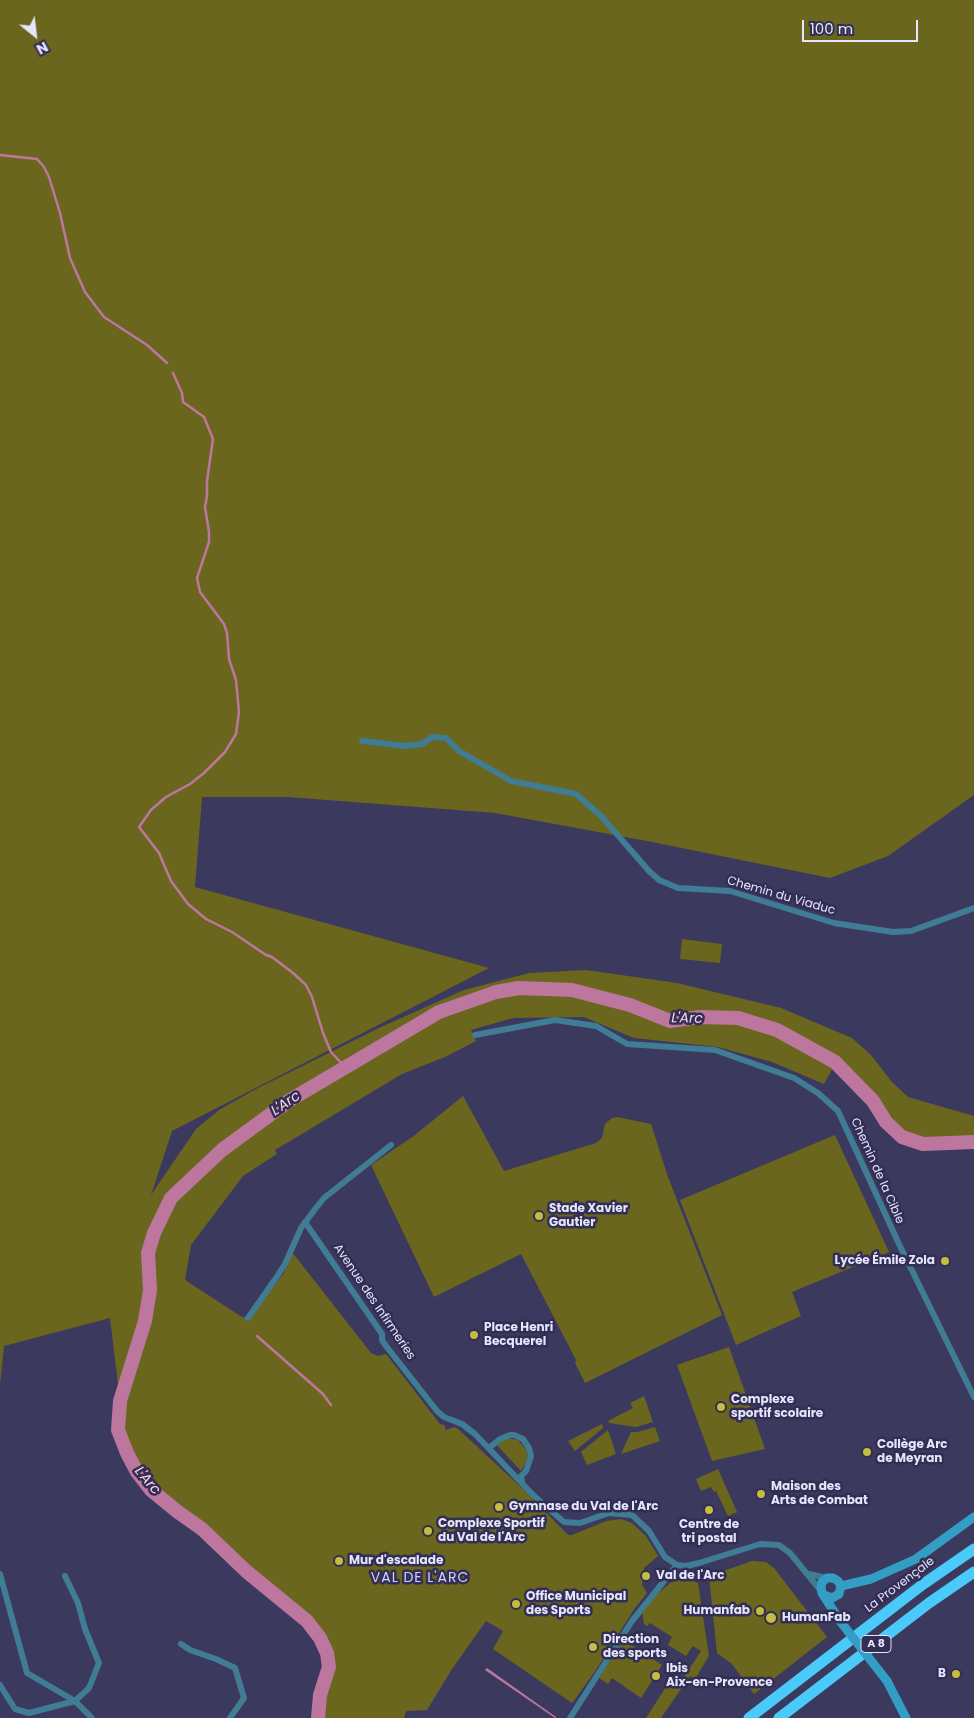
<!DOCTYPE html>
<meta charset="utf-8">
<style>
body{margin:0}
#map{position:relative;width:974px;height:1718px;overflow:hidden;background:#3c395f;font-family:Poppins,sans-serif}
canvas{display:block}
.north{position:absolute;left:10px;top:10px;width:50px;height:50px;-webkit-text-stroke:4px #322e54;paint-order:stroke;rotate:151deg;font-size:14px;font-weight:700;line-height:20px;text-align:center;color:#e5e5fd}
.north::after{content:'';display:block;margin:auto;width:18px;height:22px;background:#e5e5fd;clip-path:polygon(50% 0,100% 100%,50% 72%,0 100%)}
.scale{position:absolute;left:802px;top:20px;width:116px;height:22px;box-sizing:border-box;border:2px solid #e5e5fd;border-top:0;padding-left:6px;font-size:15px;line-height:18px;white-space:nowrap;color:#e5e5fd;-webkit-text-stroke:4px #322e54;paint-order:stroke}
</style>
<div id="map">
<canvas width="974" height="1718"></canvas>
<div class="north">N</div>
<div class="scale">100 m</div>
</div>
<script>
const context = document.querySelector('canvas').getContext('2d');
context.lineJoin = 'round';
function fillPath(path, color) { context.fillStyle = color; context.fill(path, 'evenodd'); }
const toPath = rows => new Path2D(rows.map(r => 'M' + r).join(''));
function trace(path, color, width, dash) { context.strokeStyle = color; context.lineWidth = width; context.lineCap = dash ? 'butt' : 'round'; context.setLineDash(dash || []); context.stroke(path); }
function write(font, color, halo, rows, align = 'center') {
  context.font = font + ' Poppins,sans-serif'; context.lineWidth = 5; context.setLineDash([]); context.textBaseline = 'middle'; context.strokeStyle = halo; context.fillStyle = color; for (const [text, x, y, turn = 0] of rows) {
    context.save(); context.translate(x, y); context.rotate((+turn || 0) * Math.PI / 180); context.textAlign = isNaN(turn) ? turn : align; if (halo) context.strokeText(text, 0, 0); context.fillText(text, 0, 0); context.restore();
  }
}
fillPath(toPath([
 [0,0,974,0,974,795,888,856,830,878,647,841,495,813,288,797,202,797,195,887,489,968,172,1131,151,1195,196,1129,219,1110,256,1089,381,1027,464,990,529,973,586,970,677,983,781,1008,852,1038,871,1055,892,1082,908,1097,974,1116,974,1142,923,1144,902,1137,886,1122,873,1101,836,1062,824,1084,772,1062,718,1047,634,1038,584,1017,513,1018,471,1030,476,1041,445,1057,402,1074,275,1150,277,1154,243,1176,191,1245,185,1280,242,1317,246,1317,249,1319,284,1273,292,1252,371,1353,378,1356,386,1354,440,1424,444,1425,446,1430,454,1427,458,1429,523,1489,568,1535,572,1535,606,1521,621,1519,632,1523,646,1536,658,1556,644,1568,642,1585,647,1593,635,1608,594,1673,572,1703,493,1649,503,1631,486,1621,452,1669,427,1710,406,1711,404,1718,318,1718,320,1695,329,1667,327,1653,320,1638,307,1621,246,1571,202,1529,178,1512,151,1490,137,1472,127,1453,118,1430,120,1401,110,1318,4,1346,0,1385],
 [682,939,722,944,720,963,680,959],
 [463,1096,504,1171,596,1143,602,1138,605,1124,612,1118,617,1117,651,1124,668,1177,722,1315,585,1383,575,1363,576,1360,521,1254,434,1297,371,1165,415,1135],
 [835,1135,889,1252,792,1292,801,1316,736,1345,680,1200],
 [729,1347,765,1449,712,1461,677,1365],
 [644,1396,653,1422,636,1427,609,1423,608,1421,633,1408,630,1403],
 [602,1424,603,1428,575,1451,568,1441],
 [655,1427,660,1441,621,1454,631,1432,638,1432],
 [608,1430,616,1454,587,1465,581,1452],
 [507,1438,518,1440,526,1449,528,1458,521,1471,496,1444],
 [718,1469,737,1512,728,1516,716,1491,714,1492,711,1487,701,1491,696,1479],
 [752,1561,766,1562,774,1568,827,1637,754,1694,732,1664,717,1653,709,1576],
 [685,1578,698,1583,709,1656,695,1679,690,1676,661,1718,646,1718,675,1673,676,1676,682,1680,701,1651,693,1646,686,1656,668,1645,672,1637,650,1623,647,1626,644,1624,642,1612,653,1598,670,1583],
 [624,1640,662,1665,641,1698,612,1678,608,1684,599,1678]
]), '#6a661d');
fillPath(toPath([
 [487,1668,556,1717,555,1718,485,1670]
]), '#bd779e');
trace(toPath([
 [0,155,37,159,44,167,49,177,60,213,70,258,85,292,104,317,147,345,167,363],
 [173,373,182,393,183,402,204,417,213,439,207,481,207,496,205,507,209,532,209,542,197,578,200,592,224,624,227,633,229,659,236,680,239,712,236,734,225,752,204,773,190,784,166,797,151,810,139,827,159,853,171,881,188,904,206,919,232,932,266,955,272,957,293,973,306,985,312,997,323,1033,331,1052,345,1067],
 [257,1336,323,1394,331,1405]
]), '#bd779e', 2.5);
trace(toPath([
 [318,1718,320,1695,329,1667,327,1653,320,1638,307,1621,246,1571,202,1529,178,1512,151,1490,137,1472,127,1453,118,1430,120,1401,145,1321,150,1290,148,1253,154,1233,171,1198,222,1150,290,1100,439,1012,496,992,519,988,572,990,630,1005,670,1021,700,1017,738,1018,777,1030,835,1062,873,1101,886,1122,902,1137,923,1144,974,1142]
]), '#bd779e', 14);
trace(toPath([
 [362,741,406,746,422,744,432,737,446,738,459,751,511,781,576,794,601,816,649,871,659,880,678,888,730,891,834,923,893,932,911,931,974,908],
 [475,1035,555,1020,596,1026,627,1044,715,1050,794,1078,818,1093,838,1111,899,1244,974,1397],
 [305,1222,382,1334,382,1340,386,1346,437,1411,444,1417,462,1424,475,1434,533,1495,564,1522,580,1523,609,1513,632,1515,649,1531,665,1557,677,1565,686,1566,699,1563,760,1544,779,1545,790,1553,821,1591],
 [248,1318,276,1278,285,1264,301,1228,316,1208,324,1198,391,1145],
 [489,1448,500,1439,510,1435,514,1435,523,1439,529,1448,531,1456,526,1471,521,1476,522,1482],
 [0,1574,27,1673,75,1701,89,1688,99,1663,85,1629,78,1603,65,1576],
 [809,1574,827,1578],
 [181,1644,190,1650,216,1659,235,1668,244,1698,230,1718],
 [0,1685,15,1709,29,1713,75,1701,92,1718],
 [570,1718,632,1621,677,1565]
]), '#407c94', 6);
trace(toPath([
 [841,1586,871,1579,916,1559,974,1517],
 [824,1595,832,1598,839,1594,841,1586,838,1581,833,1578,827,1578,822,1582,821,1588,822,1593,840,1621],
 [887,1681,906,1718]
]), '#339dc3', 9);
trace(toPath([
 [749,1718,922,1585,974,1549],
 [779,1718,929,1603,974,1572]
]), '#4acaf9', 11);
trace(toPath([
 [840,1621,887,1681]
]), '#339dc3', 9);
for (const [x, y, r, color] of [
 [539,1216,5,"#c4bd3e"],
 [945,1261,5,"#c4bd3e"],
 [474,1335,5,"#c4bd3e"],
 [721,1407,5,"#c4bd3e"],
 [867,1452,5,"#c4bd3e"],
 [761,1494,5,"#c4bd3e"],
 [499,1507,5,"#c4bd3e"],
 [709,1510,5,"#c4bd3e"],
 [428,1531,5,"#c4bd3e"],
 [339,1561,5,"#c4bd3e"],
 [646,1576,5,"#c4bd3e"],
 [516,1604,5,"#c4bd3e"],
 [760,1611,5,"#c4bd3e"],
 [771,1618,6,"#c4bd3e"],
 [593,1647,5,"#c4bd3e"],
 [956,1674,5,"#c4bd3e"],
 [656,1676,5,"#c4bd3e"]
]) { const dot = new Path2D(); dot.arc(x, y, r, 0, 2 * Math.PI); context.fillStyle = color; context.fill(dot); trace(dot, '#322e54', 2); }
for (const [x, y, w] of [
 [876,1644,30]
]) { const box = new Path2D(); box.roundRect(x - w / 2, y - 8.5, w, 17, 4); context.fillStyle = '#322e54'; context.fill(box); trace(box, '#e5e5fd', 1); }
write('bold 11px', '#e5e5fd', null, [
 ["A 8",876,1644]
]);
write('12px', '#e5e5fd', '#322e54', [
 ["Chemin du Viaduc",781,896,16],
 ["Chemin de la Cible",877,1171,66],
 ["Avenue des Infirmeries",374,1302,56],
 ["La Provençale",900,1585,-37]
]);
write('bold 12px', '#e5e5fd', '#322e54', [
 ["Stade Xavier",549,1209],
 ["Gautier",549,1223],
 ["Lycée Émile Zola",935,1261,"right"],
 ["Place Henri",484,1328],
 ["Becquerel",484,1342],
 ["Complexe",731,1400],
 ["sportif scolaire",731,1414],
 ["Collège Arc",877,1445],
 ["de Meyran",877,1459],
 ["Maison des",771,1487],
 ["Arts de Combat",771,1501],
 ["Gymnase du Val de l'Arc",509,1507],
 ["Complexe Sportif",438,1524],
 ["du Val de l'Arc",438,1538],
 ["Centre de",709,1525,"center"],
 ["tri postal",709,1539,"center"],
 ["Mur d'escalade",349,1561],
 ["Val de l'Arc",656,1576],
 ["Office Municipal",526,1597],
 ["des Sports",526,1611],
 ["Humanfab",750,1611,"right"],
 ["HumanFab",782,1618],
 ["Direction",603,1640],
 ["des sports",603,1654],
 ["Ibis",666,1669],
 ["Aix-en-Provence",666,1683],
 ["B",946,1674,"right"]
], 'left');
write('italic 14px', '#fed6ea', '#322e54', [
 ["L'Arc",687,1019,1],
 ["L'Arc",286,1104,-34],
 ["L'Arc",147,1481,50]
]);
context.letterSpacing = '1px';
write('14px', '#cfcefe', '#322e54', [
 ["VAL DE L'ARC",420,1578]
]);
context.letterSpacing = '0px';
</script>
